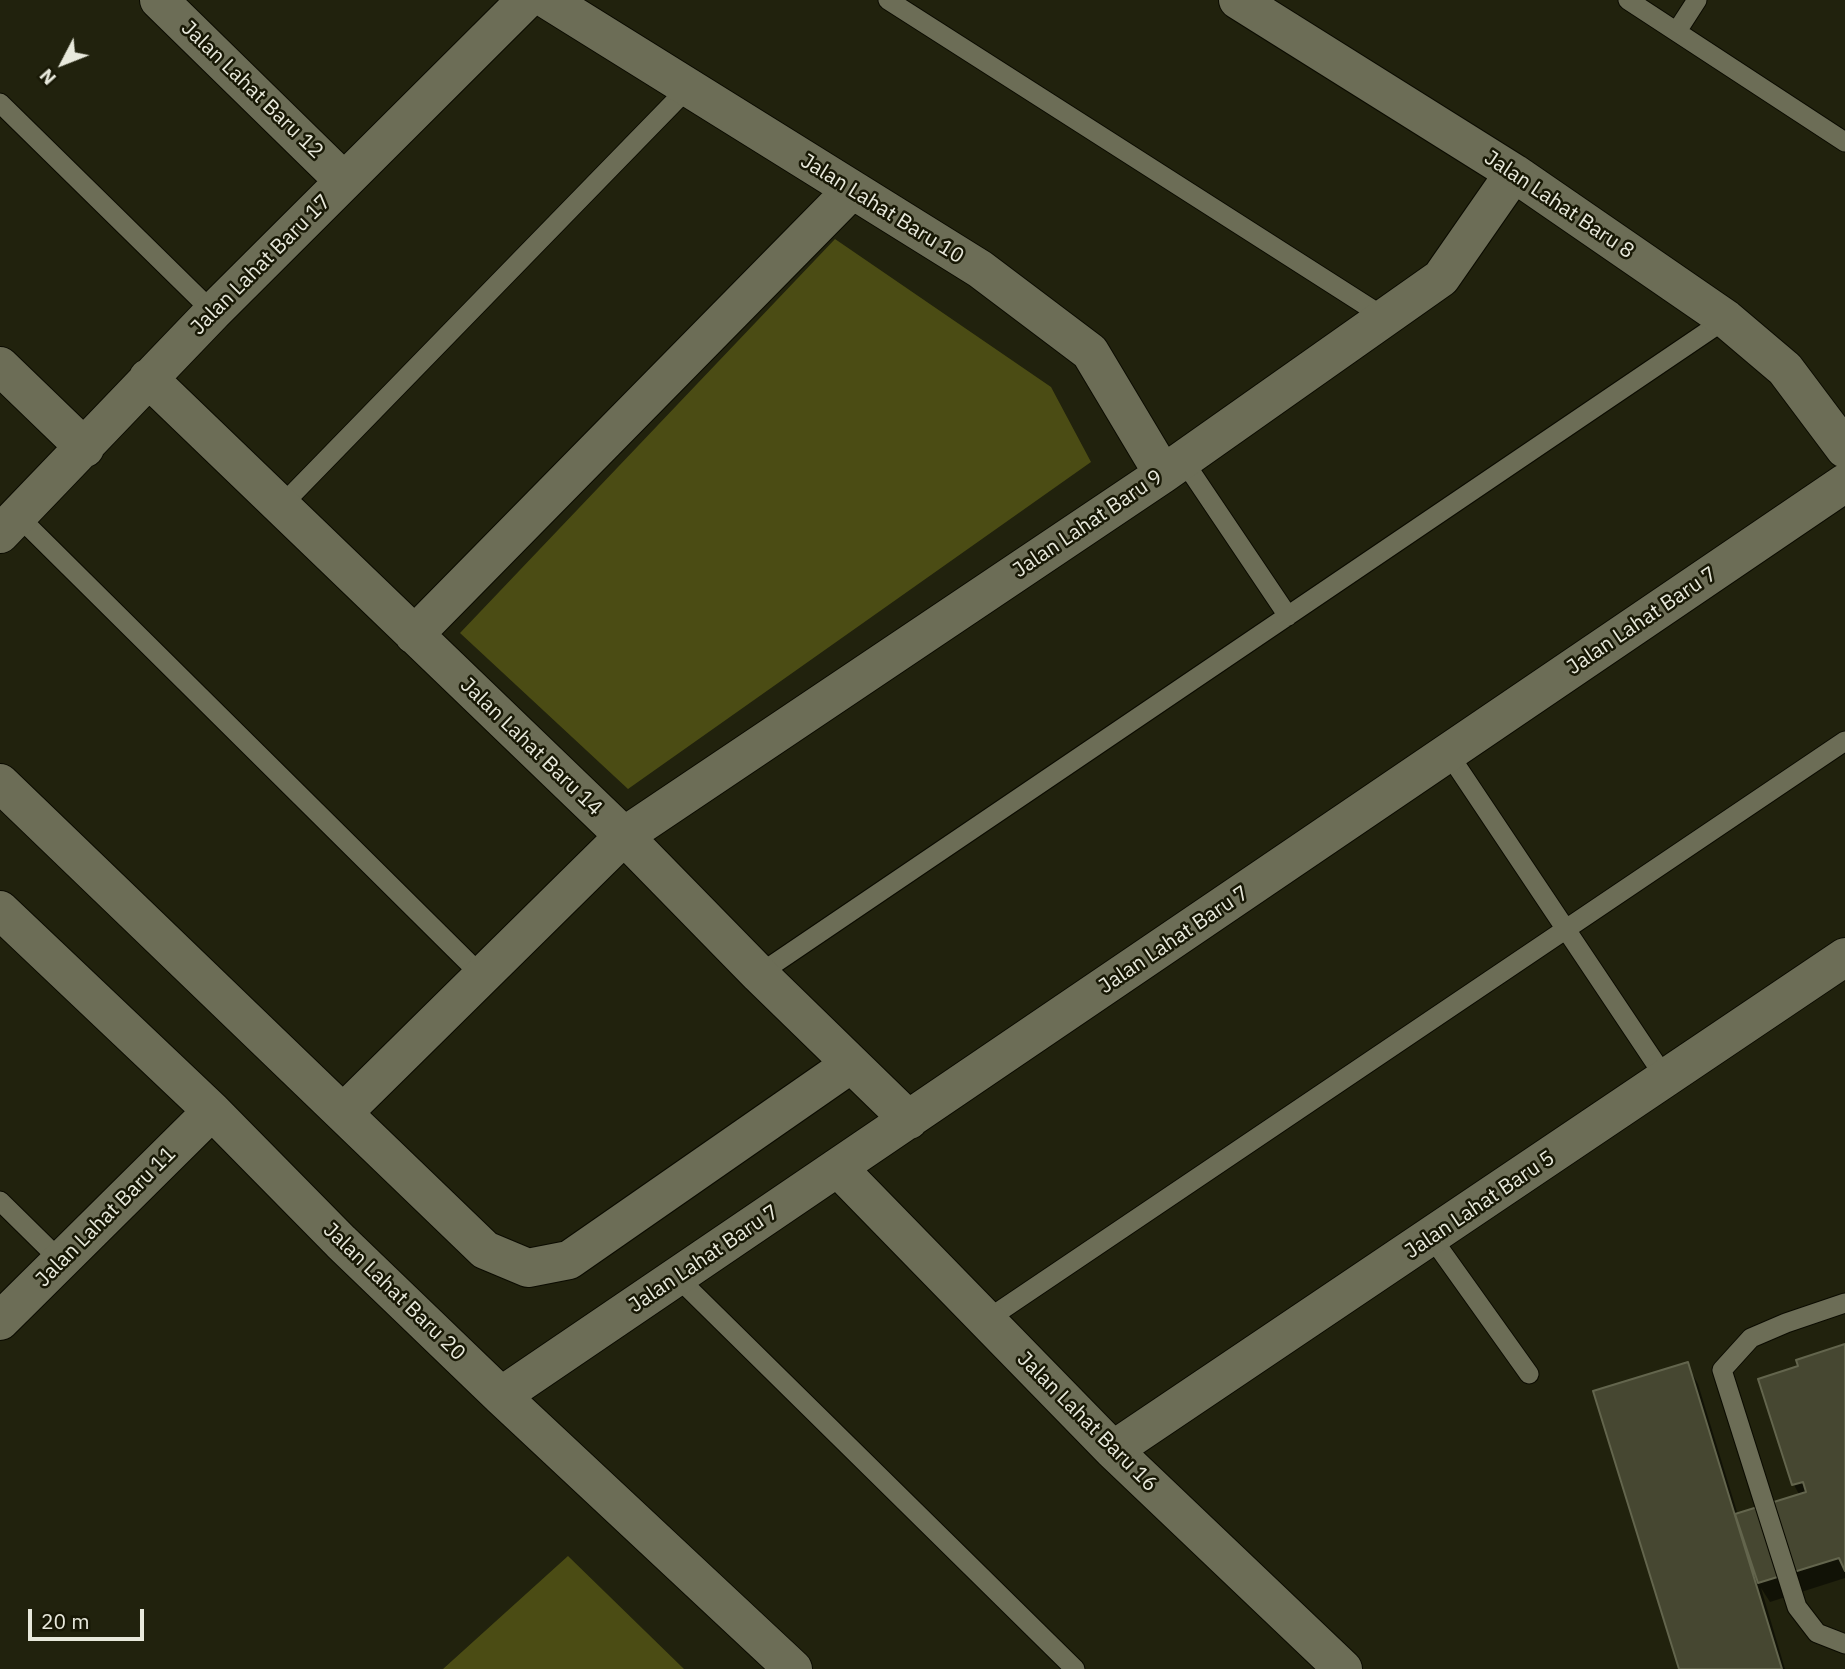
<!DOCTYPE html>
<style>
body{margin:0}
#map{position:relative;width:1845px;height:1669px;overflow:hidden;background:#21220d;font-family:"IBM Plex Sans",sans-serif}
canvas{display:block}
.north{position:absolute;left:28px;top:28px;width:70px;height:70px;-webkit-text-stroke:5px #181805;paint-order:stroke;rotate:228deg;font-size:19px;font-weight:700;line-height:28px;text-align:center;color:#e8e9dc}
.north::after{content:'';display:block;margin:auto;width:24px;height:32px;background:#e8e9dc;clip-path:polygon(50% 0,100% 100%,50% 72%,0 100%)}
.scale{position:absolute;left:28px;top:1609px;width:116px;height:32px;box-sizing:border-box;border:4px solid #e8e9dc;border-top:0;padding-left:9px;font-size:21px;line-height:24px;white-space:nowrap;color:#e8e9dc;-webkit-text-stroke:5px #181805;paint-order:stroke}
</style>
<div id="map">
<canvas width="1845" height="1669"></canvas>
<div class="north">N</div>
<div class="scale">20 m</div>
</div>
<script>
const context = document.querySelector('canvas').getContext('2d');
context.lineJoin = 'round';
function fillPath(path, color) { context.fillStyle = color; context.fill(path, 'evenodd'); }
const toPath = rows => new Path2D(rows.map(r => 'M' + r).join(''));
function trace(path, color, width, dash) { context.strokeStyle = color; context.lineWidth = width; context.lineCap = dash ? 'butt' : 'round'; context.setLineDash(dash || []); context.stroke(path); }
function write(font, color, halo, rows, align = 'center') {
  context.font = font + ' "IBM Plex Sans",sans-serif'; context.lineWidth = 5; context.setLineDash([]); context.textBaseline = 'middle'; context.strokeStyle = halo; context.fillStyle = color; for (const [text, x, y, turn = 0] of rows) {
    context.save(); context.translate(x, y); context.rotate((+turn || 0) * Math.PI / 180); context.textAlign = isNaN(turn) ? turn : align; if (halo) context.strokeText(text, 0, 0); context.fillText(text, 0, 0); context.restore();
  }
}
fillPath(toPath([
 [835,239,1051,387,1091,462,628,789,460,633],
 [568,1556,684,1669,443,1669]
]), '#4b4c14');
fillPath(toPath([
 [1845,1346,1845,1578,1770,1602,1761,1588,1785,1669,1680,1669,1687,1364,1698,1384,1738,1515,1800,1496,1794,1485,1760,1380,1800,1367]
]), '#0007');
const building = toPath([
 [1845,1344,1845,1571,1839,1558,1758,1583,1735,1514,1806,1492,1803,1482,1792,1485,1758,1379,1798,1366,1796,1360,1845,1344],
 [1688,1362,1782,1669,1679,1669,1593,1391,1688,1362]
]);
fillPath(building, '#464731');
trace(building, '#63654d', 2);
const service = toPath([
 [888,0,1384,317],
 [1628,0,1845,142],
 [1677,31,1697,0],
 [0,103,213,312],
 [1183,460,1288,616],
 [280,507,688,88],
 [18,516,482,976],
 [1448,753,1666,1079],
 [759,974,1726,319],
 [0,1201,62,1262],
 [1432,1238,1529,1374],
 [677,1277,1075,1669],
 [1845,1303,1786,1323,1751,1338,1722,1370,1797,1607,1817,1633,1845,1644],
 [985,1321,1845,741]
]);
const minor = toPath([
 [159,0,344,181],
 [548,0,980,269,1090,352,1163,474],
 [1238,0,1514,173,1726,319,1785,369,1845,449],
 [0,366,85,448],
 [148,378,624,836,759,974,909,1120],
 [0,534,213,312,526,0],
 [414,635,852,190],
 [0,783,485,1250,528,1268,569,1260,851,1064],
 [0,910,212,1111,341,1242,501,1396,793,1669],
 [343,1113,624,836,1163,474,1441,278,1514,173],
 [838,1168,1113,1450,1343,1669],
 [0,1321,212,1111],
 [501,1396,1845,483],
 [1113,1450,1845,957]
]);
trace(service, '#0b0b00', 21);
trace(minor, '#0b0b00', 40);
trace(service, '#6c6d56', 19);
trace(minor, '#6c6d56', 38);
write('21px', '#e8e9dc', '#181805', [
 ["Jalan Lahat Baru 12",252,90,44],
 ["Jalan Lahat Baru 8",1559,205,34],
 ["Jalan Lahat Baru 10",882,209,32],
 ["Jalan Lahat Baru 17",261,265,-45],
 ["Jalan Lahat Baru 9",1088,524,-34],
 ["Jalan Lahat Baru 7",1642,621,-34],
 ["Jalan Lahat Baru 14",531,747,44],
 ["Jalan Lahat Baru 7",1174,940,-34],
 ["Jalan Lahat Baru 5",1480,1205,-34],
 ["Jalan Lahat Baru 11",106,1217,-45],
 ["Jalan Lahat Baru 7",704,1259,-34],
 ["Jalan Lahat Baru 20",394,1292,44],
 ["Jalan Lahat Baru 16",1087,1422,45]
]);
</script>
